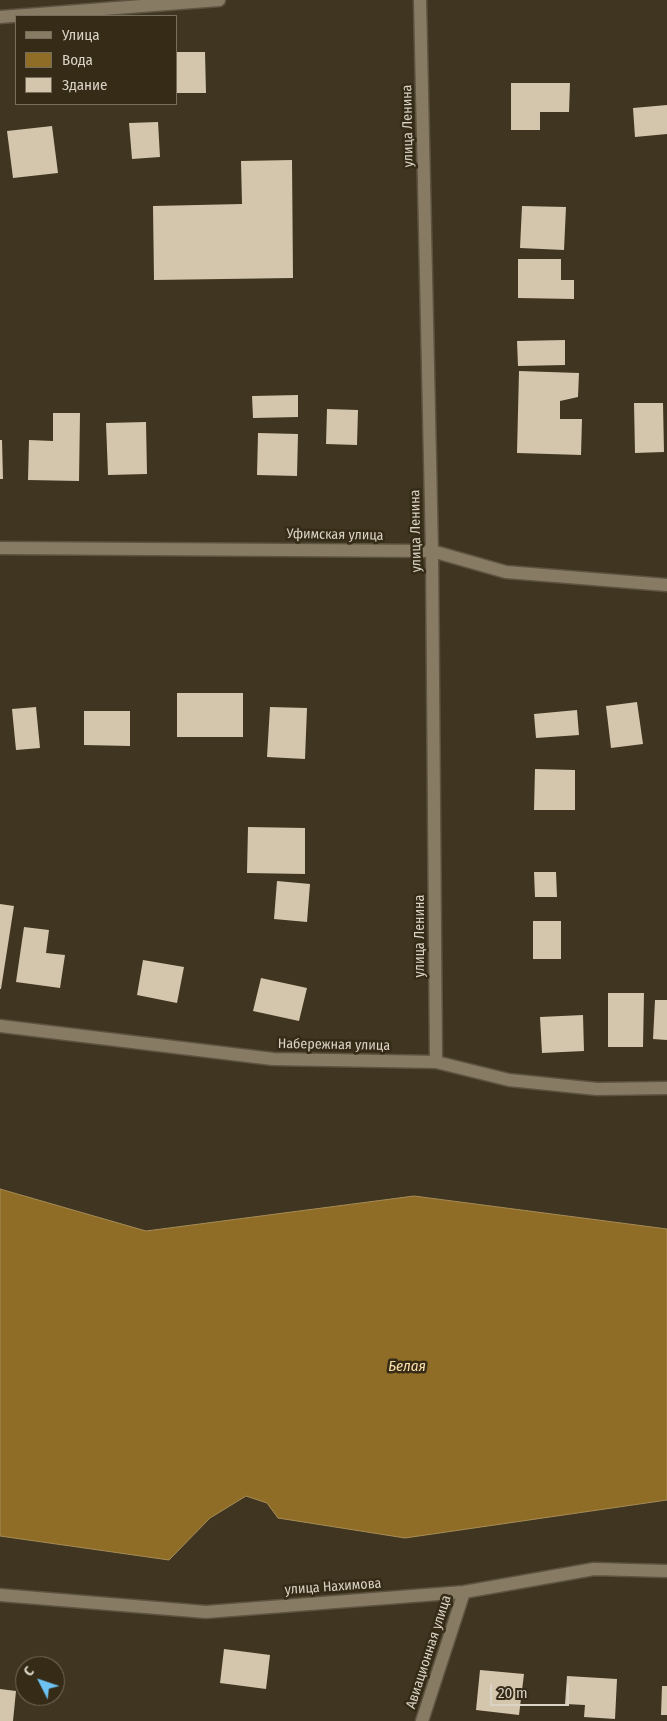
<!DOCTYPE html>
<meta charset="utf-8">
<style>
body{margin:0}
#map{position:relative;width:667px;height:1721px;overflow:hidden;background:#403520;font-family:"Fira Sans Condensed",sans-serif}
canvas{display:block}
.legend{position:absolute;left:15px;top:15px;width:162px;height:90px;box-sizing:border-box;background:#352b16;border:1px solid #776e5c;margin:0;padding:6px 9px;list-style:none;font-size:15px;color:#dad3c6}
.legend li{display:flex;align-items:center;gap:10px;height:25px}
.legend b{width:25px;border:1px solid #776e5c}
.north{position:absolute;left:15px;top:1656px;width:50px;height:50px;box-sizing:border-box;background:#352b16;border:1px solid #776e5c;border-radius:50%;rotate:311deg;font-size:14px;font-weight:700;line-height:20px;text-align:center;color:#dad3c6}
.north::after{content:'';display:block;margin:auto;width:18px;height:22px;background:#6dc2f3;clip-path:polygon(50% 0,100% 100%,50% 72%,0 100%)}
.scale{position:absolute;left:490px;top:1684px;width:79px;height:22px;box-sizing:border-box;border:2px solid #dad3c6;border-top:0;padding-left:6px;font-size:15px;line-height:18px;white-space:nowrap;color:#dad3c6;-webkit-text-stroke:4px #352b16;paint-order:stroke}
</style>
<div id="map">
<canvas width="667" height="1721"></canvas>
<ul class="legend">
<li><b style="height:6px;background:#877b64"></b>Улица</li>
<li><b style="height:14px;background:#8f6d26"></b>Вода</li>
<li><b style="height:14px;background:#d3c6ad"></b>Здание</li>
</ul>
<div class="north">С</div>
<div class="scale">20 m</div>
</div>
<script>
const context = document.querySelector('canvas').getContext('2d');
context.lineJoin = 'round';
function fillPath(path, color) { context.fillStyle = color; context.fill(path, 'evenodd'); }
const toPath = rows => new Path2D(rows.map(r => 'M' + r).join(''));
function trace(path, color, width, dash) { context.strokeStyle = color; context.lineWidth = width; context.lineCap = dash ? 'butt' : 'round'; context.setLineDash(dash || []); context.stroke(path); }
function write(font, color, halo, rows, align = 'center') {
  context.font = font + ' "Fira Sans Condensed",sans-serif'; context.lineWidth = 5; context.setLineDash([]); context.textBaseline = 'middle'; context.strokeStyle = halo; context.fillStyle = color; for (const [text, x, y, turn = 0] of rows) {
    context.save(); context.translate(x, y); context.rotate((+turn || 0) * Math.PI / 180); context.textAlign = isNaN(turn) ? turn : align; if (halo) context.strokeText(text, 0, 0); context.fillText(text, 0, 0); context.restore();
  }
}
const water = toPath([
 [0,1189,146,1231,414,1196,667,1229,667,1500,405,1538,278,1518,267,1503,246,1496,210,1518,169,1560,0,1536,0,1189]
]);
fillPath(water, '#8f6d26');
trace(water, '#a68c56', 1);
fillPath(toPath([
 [176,52,205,52,206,93,177,93],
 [511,83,570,83,569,112,540,112,540,130,511,130],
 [667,105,667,134,635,137,633,108],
 [158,122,160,157,132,159,129,123],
 [52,126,58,173,13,178,7,131],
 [292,160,293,278,154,280,153,206,242,204,241,161],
 [522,206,566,207,564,250,520,248],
 [518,259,561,259,561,280,574,280,574,299,518,298],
 [565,340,565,365,518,366,517,341],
 [519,371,579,373,578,397,560,401,560,419,582,419,581,455,517,453],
 [298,395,298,417,253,418,252,396],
 [634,403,663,403,664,452,635,453],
 [327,409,358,410,357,445,326,444],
 [53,413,80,413,79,481,28,480,29,440,53,441],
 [146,422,147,474,108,475,106,423],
 [258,433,298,434,297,476,257,475],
 [0,440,2,440,3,479,0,479],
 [177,693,243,693,243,737,177,737],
 [637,702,643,744,611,748,606,706],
 [36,707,40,748,16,750,12,709],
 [270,707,307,708,305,759,267,757],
 [577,710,579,735,536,738,534,714],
 [84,711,130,711,130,746,84,745],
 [535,769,575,770,575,810,534,810],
 [248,827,305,828,305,874,247,873],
 [534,872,556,872,557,897,535,897],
 [277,881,310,884,307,922,274,919],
 [0,904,14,906,1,989,0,989],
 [533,921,561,921,561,959,533,959],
 [24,927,49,930,46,953,65,955,60,988,16,982],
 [143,960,184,967,177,1003,137,995],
 [261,978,307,988,299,1021,253,1011],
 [608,993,644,993,643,1047,608,1047],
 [655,1000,667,1000,667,1040,653,1039],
 [583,1015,584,1051,542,1053,540,1017],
 [224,1649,270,1655,266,1689,220,1683],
 [480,1670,524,1674,519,1715,476,1710],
 [567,1676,617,1679,615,1719,584,1717,585,1705,565,1704],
 [662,1686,667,1686,667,1715,661,1715],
 [0,1689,16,1691,13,1721,0,1721]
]), '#d3c6ad');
const street = toPath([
 [420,0,432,551,436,1062],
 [0,17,219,0],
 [0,548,432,551,506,572,667,585],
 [0,1026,273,1059,436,1062,509,1080,597,1089,667,1088],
 [0,1595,206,1612,464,1592,594,1569,667,1571],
 [422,1721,464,1592]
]);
trace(street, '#5c5340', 15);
trace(street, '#877b64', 12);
write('14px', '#dad3c6', '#352b16', [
 ["улица Ленина",408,126,-91],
 ["улица Ленина",416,531,-91],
 ["Уфимская улица",335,535,1],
 ["улица Ленина",420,936,-90],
 ["Набережная улица",334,1045,1],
 ["улица Нахимова",333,1587,-4],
 ["Авиационная улица",429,1652,-72]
]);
write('italic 15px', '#fce0aa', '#352b16', [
 ["Белая",407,1367]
]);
</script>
